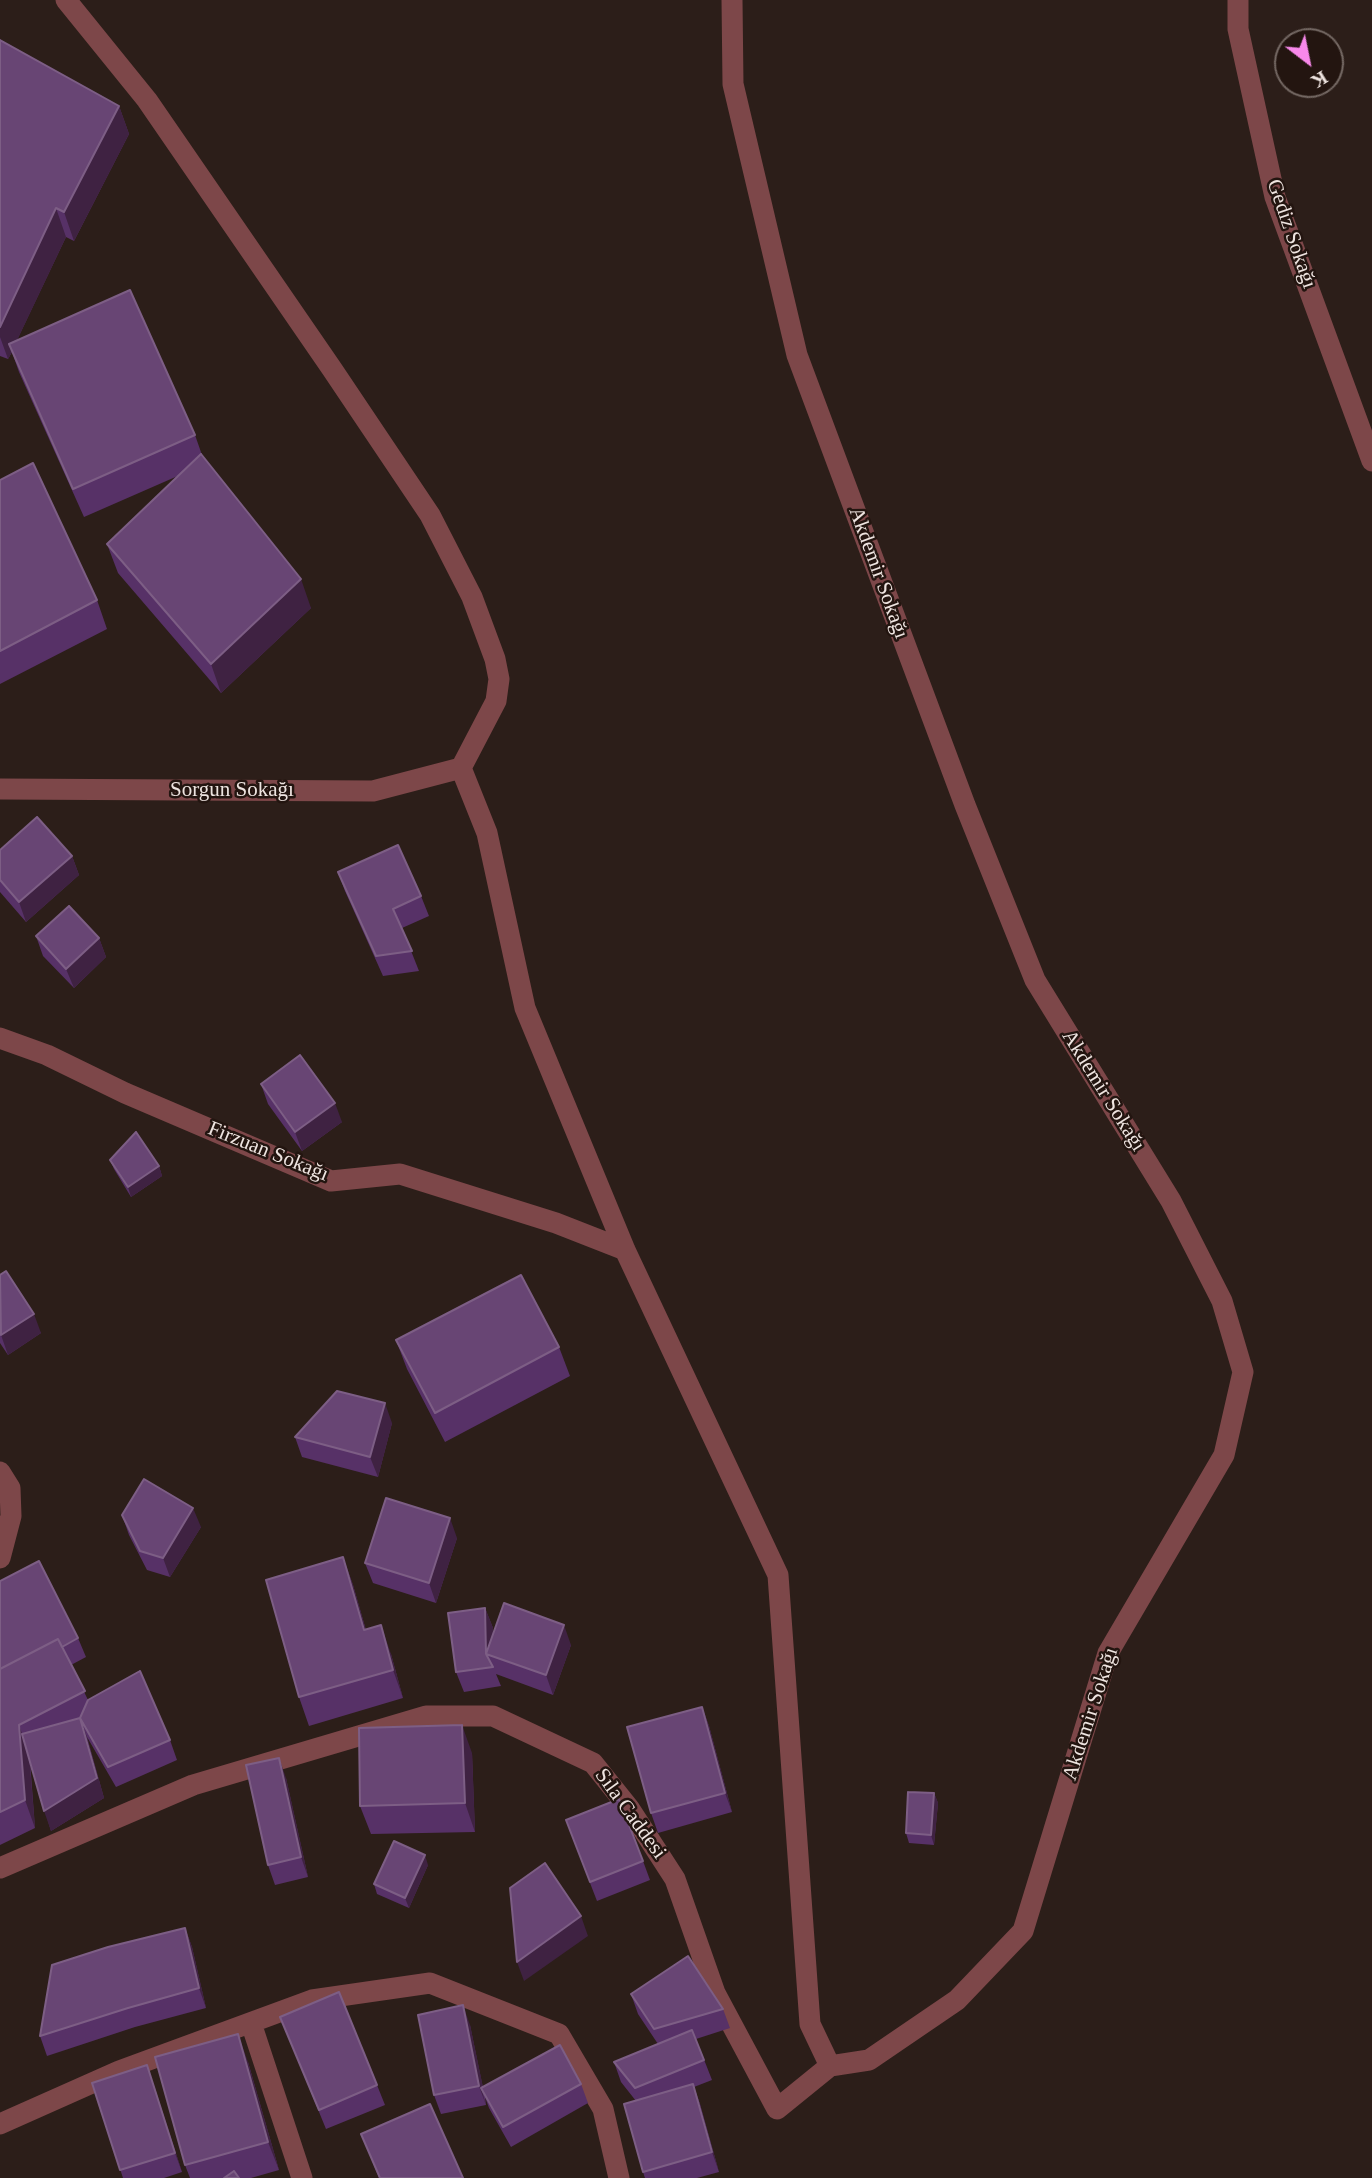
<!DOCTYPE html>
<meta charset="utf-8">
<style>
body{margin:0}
#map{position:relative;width:1372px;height:2178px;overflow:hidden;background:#2c1e19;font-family:Georgia,serif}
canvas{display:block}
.north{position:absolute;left:1274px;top:28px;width:70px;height:70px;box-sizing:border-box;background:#231510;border:2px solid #746863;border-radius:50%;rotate:148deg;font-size:19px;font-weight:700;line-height:28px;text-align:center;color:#eee4e0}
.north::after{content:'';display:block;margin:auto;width:24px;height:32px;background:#f888ea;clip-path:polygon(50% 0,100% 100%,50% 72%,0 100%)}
</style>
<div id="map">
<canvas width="1372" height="2178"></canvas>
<div class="north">K</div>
</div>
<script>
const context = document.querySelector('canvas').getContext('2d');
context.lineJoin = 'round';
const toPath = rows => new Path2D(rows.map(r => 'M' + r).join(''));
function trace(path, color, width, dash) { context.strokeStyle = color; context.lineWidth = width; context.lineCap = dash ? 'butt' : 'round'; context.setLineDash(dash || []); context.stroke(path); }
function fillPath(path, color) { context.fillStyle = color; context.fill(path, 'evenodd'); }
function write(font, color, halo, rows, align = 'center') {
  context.font = font + ' Georgia,serif'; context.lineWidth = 5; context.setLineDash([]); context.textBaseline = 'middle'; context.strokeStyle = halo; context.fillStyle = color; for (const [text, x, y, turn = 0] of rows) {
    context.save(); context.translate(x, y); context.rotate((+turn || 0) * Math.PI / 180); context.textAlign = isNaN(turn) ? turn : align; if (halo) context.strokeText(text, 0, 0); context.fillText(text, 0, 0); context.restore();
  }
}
trace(toPath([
 [66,0,147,100,332,369,430,515,472,597,495,659,499,679,496,701,461,768,487,833,525,1008,625,1250,778,1575,810,2024,830,2066],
 [732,0,733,84,797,355,965,805,1035,980,1171,1201,1222,1301,1243,1372,1224,1455,1108,1653,1023,1931,957,2000,869,2060,830,2066],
 [1238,0,1238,29,1275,197,1372,461],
 [0,789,373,791,461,768],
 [0,1038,47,1055,125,1093,331,1181,400,1174,556,1223,625,1250],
 [0,1472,10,1488,11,1516,0,1558],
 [0,1868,193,1785,426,1716,493,1716,593,1763,629,1808,675,1879,715,1993,777,2109,830,2066],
 [251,2023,302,2178],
 [0,2124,119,2071,312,2000,430,1983,559,2034,603,2109,619,2178]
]), '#7d4749', 21);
fillPath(toPath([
 [0,40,119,106,129,134,74,241,66,237,17,340,195,435,202,455,311,608,221,693,118,573,107,544,180,475,84,517,19,372,12,352,8,359,0,356],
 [0,480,97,600,107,629,0,684],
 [0,850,72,856,79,875,26,922,0,892],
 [338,872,421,896,429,916,402,928,419,971,383,976,345,891],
 [36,936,99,938,106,957,74,988,43,956],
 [261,1084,342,1122,302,1151,268,1104],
 [110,1160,159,1166,162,1176,131,1197,114,1169],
 [0,1275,41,1333,8,1355,0,1343],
 [396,1340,559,1347,570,1376,445,1442,407,1369],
 [392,1423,378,1477,302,1457,295,1437],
 [122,1515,201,1527,170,1577,147,1570,129,1535],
 [457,1538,436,1603,373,1583,365,1563],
 [343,1557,353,1585,366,1630,391,1654,403,1698,309,1726,299,1697],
 [0,1581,78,1638,86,1657,71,1665,88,1700,170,1740,177,1760,116,1787,87,1737,104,1798,51,1831,30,1761,35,1828,0,1845],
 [485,1608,493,1628,493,1635,571,1645,553,1695,496,1674,501,1686,464,1692,456,1672],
 [702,1707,709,1726,732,1812,658,1833,651,1813],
 [472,1753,475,1832,371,1834,360,1806],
 [286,1778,308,1877,275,1885,268,1865],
 [934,1793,938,1803,934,1845,909,1843,906,1833],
 [573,1839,643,1861,650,1880,597,1901],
 [428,1865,409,1908,377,1894,374,1884],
 [185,1928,192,1947,206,2008,135,2027,47,2056,40,2036],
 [631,1994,723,2009,730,2028,696,2039,712,2080,694,2087,700,2104,719,2172,697,2178,645,2178,643,2172,636,2101,621,2082,614,2062,658,2044,638,2014],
 [280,2017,377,2085,385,2105,326,2129],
 [470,2025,483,2088,581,2084,588,2103,511,2147,489,2108,485,2097,486,2105,441,2114,434,2095],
 [248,2062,279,2170,251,2178,190,2178,185,2165],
 [147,2065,182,2172,164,2178,123,2178,92,2083],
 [361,2134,463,2178,379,2178]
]), '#573167');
fillPath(toPath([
 [119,106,129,134,74,241,64,212],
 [56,208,66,237,12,351,9,344,12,352,8,359,0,337,0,327],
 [301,579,311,608,221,693,211,664],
 [72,856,79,875,26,922,19,902],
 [99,938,106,957,74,988,66,969],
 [335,1103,342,1122,302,1151,295,1132],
 [159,1166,162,1176,131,1197,128,1187],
 [34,1314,41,1333,8,1355,1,1335],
 [385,1403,392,1423,378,1477,370,1457],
 [193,1508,201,1527,170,1577,163,1558],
 [450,1518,457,1538,436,1603,429,1583],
 [343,1557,353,1585,374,1659,364,1630],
 [485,1608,493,1628,493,1656,486,1654],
 [381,1625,391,1654,403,1698,393,1670],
 [564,1625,571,1645,553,1695,546,1675],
 [702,1707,709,1726,732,1812,725,1793],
 [80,1718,87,1737,104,1798,51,1831,44,1811],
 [19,1725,29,1754,35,1828,25,1800],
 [462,1725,472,1753,475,1832,465,1803],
 [279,1758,286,1778,308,1877,301,1857],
 [934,1793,938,1803,934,1845,931,1835],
 [425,1855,428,1865,409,1908,405,1898],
 [581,1916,588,1936,524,1981,517,1962],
 [185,1928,192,1947,206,2008,199,1988],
 [463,2005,470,2025,484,2092,481,2088,486,2105,479,2086],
 [238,2034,248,2062,279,2170,268,2142],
 [147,2065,154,2085,182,2172,175,2153],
 [693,2084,700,2104,719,2172,712,2152]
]), '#3f2242');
const building = toPath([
 [0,40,119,106,64,212,56,208,0,327,0,40],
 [130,290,195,435,73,489,9,344,130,290],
 [201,454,301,579,211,664,107,544,201,454],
 [33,463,97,600,0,651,0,480,33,463],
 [37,817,72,856,19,902,0,880,0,850,37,817],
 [398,845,421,896,393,909,412,951,376,956,338,872,398,845],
 [69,906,99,938,66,969,36,936,69,906],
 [300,1055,335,1103,295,1132,261,1084,300,1055],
 [136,1132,159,1166,128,1187,110,1160,136,1132],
 [6,1271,34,1314,1,1335,0,1275,6,1271],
 [521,1275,559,1347,435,1413,396,1340,521,1275],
 [337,1391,385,1403,370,1457,295,1437,337,1391],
 [144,1479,193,1508,163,1558,140,1551,122,1515,144,1479],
 [386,1498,450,1518,429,1583,365,1563,386,1498],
 [343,1557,364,1630,381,1625,393,1670,299,1697,266,1580,343,1557],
 [39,1561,78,1638,62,1647,58,1639,0,1669,0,1581,39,1561],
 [504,1603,564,1625,546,1675,486,1654,493,1667,456,1672,448,1613,485,1608,486,1654,504,1603],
 [58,1639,85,1691,19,1725,25,1800,0,1812,0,1669,58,1639],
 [140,1671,170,1740,108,1767,80,1718,88,1700,140,1671],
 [702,1707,725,1793,651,1813,627,1727,702,1707],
 [80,1718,97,1778,44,1811,22,1734,80,1718],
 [462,1725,465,1803,360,1806,359,1728,462,1725],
 [279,1758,301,1857,268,1865,246,1765,279,1758],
 [908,1792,934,1793,931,1835,906,1833,908,1792],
 [619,1799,643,1861,590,1882,566,1820,619,1799],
 [394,1841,425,1855,405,1898,374,1884,394,1841],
 [545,1863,581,1916,517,1962,510,1888,545,1863],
 [185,1928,199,1988,128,2008,40,2036,52,1965,108,1947,185,1928],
 [688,1956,723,2009,654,2029,631,1994,688,1956],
 [339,1992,377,2085,319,2110,280,2017,339,1992],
 [463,2005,479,2086,434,2095,418,2015,463,2005],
 [692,2030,704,2060,635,2088,614,2062,692,2030],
 [238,2034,268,2142,185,2165,155,2057,238,2034],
 [560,2045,581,2084,503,2127,481,2088,560,2045],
 [147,2065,175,2153,120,2170,92,2083,147,2065],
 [693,2084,712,2152,643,2172,624,2104,693,2084],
 [430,2104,463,2178,380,2178,361,2134,430,2104],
 [234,2171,239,2178,224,2178,234,2171]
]);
fillPath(building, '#684574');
trace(building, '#7d5e85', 2);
write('21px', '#eee4e0', '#231510', [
 ["Gediz Sokağı",1291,234,71],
 ["Akdemir Sokağı",878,573,70],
 ["Sorgun Sokağı",232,790],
 ["Akdemir Sokağı",1103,1091,58],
 ["Firzuan Sokağı",268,1152,22],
 ["Akdemir Sokağı",1091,1714,-72],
 ["Sıla Caddesi",630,1814,54]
]);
</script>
